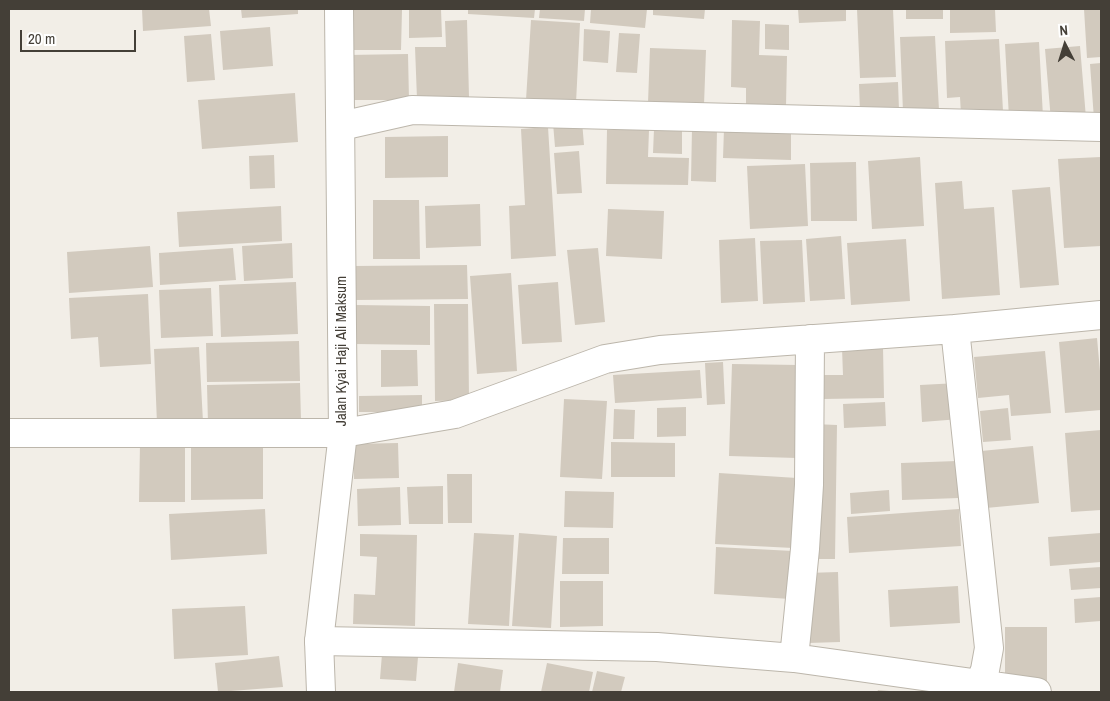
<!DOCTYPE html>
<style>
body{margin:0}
#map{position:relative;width:1110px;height:701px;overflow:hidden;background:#f2eee7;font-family:"Archivo Narrow",sans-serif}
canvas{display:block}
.frame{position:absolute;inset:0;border:10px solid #443f37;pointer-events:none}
.north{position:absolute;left:1040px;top:20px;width:50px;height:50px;-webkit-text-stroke:4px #fff;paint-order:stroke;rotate:355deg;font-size:14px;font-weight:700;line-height:20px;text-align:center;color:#443f37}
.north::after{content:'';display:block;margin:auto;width:18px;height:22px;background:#443f37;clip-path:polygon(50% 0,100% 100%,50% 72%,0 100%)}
.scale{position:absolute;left:20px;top:30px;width:116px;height:22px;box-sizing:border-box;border:2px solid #443f37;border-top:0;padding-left:6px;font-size:15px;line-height:18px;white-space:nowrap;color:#443f37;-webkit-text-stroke:4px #fff;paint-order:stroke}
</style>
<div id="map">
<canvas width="1110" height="701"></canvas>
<div class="frame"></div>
<div class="north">N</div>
<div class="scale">20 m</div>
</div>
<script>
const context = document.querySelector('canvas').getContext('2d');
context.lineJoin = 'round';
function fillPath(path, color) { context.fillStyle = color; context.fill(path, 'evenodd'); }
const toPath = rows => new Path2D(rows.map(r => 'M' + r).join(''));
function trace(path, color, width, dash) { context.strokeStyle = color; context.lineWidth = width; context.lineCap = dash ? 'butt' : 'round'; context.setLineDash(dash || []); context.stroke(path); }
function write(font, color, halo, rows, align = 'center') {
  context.font = font + ' "Archivo Narrow",sans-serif'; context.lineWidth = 4; context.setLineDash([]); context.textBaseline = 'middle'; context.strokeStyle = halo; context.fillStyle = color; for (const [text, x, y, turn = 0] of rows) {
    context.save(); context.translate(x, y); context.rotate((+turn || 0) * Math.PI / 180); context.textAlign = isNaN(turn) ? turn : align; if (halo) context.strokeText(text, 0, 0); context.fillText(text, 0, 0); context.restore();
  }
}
fillPath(toPath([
 [142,9,209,9,211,26,143,31],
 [241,9,298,9,298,14,242,18],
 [351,9,402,10,401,50,350,50],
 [409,9,441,9,442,37,409,38],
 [468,9,535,9,534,18,468,14],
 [540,9,585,9,584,21,539,18],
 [591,9,647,9,645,28,590,23],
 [653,9,705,9,704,19,653,15],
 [798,9,846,9,846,21,799,23],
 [857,9,893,9,896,77,860,78],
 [906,9,943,9,943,19,906,19],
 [950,9,995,9,996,32,950,33],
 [1084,9,1101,9,1101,57,1087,58],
 [467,20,469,97,417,99,415,47,446,47,445,21],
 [531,20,580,23,576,103,526,100],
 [732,20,760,21,759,55,787,56,786,106,746,105,746,88,731,87],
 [765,24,789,25,789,50,765,49],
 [270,27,273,66,223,70,220,31],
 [584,29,610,31,608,63,583,61],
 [619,33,640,34,637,73,616,72],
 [211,34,215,80,187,82,184,36],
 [935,36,939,110,903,112,900,37],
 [999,39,1003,111,961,114,960,97,947,98,945,41],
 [1039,42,1043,117,1009,118,1005,44],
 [1080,46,1086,118,1051,121,1045,49],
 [650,48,706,50,704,105,648,103],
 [408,54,409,100,349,100,348,55],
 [1101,63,1101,118,1094,119,1090,64],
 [898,82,899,110,860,112,859,84],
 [295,93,298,142,202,149,198,100],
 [582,121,584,145,555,147,553,123],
 [548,127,556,256,511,259,509,206,525,205,521,129],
 [692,128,717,129,716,182,691,181],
 [654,129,682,130,682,154,653,153],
 [724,129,791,131,791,160,723,158],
 [607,130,649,130,648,157,689,158,688,185,606,184],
 [448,136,448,177,385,178,385,137],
 [579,151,582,193,557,194,554,153],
 [274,155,275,188,250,189,249,156],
 [920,157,924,226,872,229,868,161],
 [1101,157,1101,246,1064,248,1058,159],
 [856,162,857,221,811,221,810,163],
 [805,164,808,226,750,229,747,166],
 [962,181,964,209,994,207,1000,295,942,299,935,183],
 [1050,187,1059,285,1020,288,1012,190],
 [373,200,419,200,420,259,373,259],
 [480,204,481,246,426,248,425,206],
 [281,206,282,241,179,247,177,212],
 [608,209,664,211,662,259,606,256],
 [841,236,845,299,810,301,806,239],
 [755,238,758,301,721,303,719,240],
 [906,239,910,301,851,305,847,243],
 [802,240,805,302,763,304,760,241],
 [292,243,293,278,244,281,242,246],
 [150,246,153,287,69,293,67,252],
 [233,248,236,280,160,285,159,253],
 [598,248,605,322,575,325,567,250],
 [467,265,468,299,355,300,354,266],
 [511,273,517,371,477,374,470,276],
 [296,282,298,334,221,337,219,285],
 [558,282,562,342,522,344,518,285],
 [211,288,213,336,161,338,159,290],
 [148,294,151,364,100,367,98,337,71,339,69,298],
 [434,304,468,304,469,400,435,401],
 [355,305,430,306,430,345,355,344],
 [1097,338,1101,382,1101,410,1065,413,1059,342],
 [299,341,300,381,207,382,206,343],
 [199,347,203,422,157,424,154,349],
 [883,347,884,398,823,399,822,375,843,375,842,348],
 [381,350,417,350,418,386,381,387],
 [1045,351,1051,413,1011,416,1009,395,978,398,974,357],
 [723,362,725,404,707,405,705,363],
 [732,364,799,365,797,458,729,456],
 [700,370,702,398,615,403,613,375],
 [300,383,301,421,208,424,207,385],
 [958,383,960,419,922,422,920,385],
 [422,395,422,412,359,412,359,396],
 [564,399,607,401,602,479,560,477],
 [885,402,886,426,844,428,843,404],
 [686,407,686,436,657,437,657,408],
 [1008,408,1011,440,983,442,980,411],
 [614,409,635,410,634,439,613,439],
 [813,424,837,425,835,559,812,559],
 [1101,430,1101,510,1071,512,1065,433],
 [611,442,675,443,675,477,611,477],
 [263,443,263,499,191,500,191,444],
 [398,443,399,478,354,479,353,444],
 [140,444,185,444,185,502,139,502],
 [1033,446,1039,503,986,508,981,451],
 [957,461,959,498,902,500,901,463],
 [719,473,797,478,793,548,715,544],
 [447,474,472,474,472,523,448,523],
 [443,486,443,524,409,524,407,487],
 [400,487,401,525,358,526,357,489],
 [889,490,890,511,851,514,850,493],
 [565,491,614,492,613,528,564,527],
 [265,509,267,554,171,560,169,514],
 [959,509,961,546,849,553,847,517],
 [474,533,514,535,509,626,468,624],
 [519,533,557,536,551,628,512,626],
 [1101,533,1101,562,1050,566,1048,537],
 [360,534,417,535,415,626,353,624,354,594,375,595,377,557,360,556],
 [563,538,609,538,609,574,562,574],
 [716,547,793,551,790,599,714,594],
 [1101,567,1101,588,1071,590,1069,569],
 [838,572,840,642,808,643,807,573],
 [560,581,603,581,603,626,560,627],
 [958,586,960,623,890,627,888,590],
 [1101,597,1101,621,1075,623,1074,599],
 [245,606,248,655,174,659,172,609],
 [1005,627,1047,627,1047,681,1005,680],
 [382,654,418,657,416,681,380,679],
 [279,656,283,687,218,692,215,663],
 [458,663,503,670,500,692,454,692],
 [547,663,593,672,589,692,541,692],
 [597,671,625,677,621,692,592,692],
 [878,690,890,691,890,692,877,692]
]), '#d2cabe');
const minor = toPath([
 [341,126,412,110,1101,127],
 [955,329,989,648,985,670,976,692],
 [9,433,343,433,455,414,605,359,660,350,955,329,1101,315],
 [319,641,657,647,794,658,1037,692],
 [794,658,805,549,809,485,810,339]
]);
const tertiary = toPath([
 [321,692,319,641,343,433,339,9]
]);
trace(minor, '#bcb6ab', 30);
trace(tertiary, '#bcb6ab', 30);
trace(minor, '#fff', 28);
trace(tertiary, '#fff', 28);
write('15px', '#443f37', '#fff', [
 ["Jalan Kyai Haji Ali Maksum",342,351,-90]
]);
</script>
